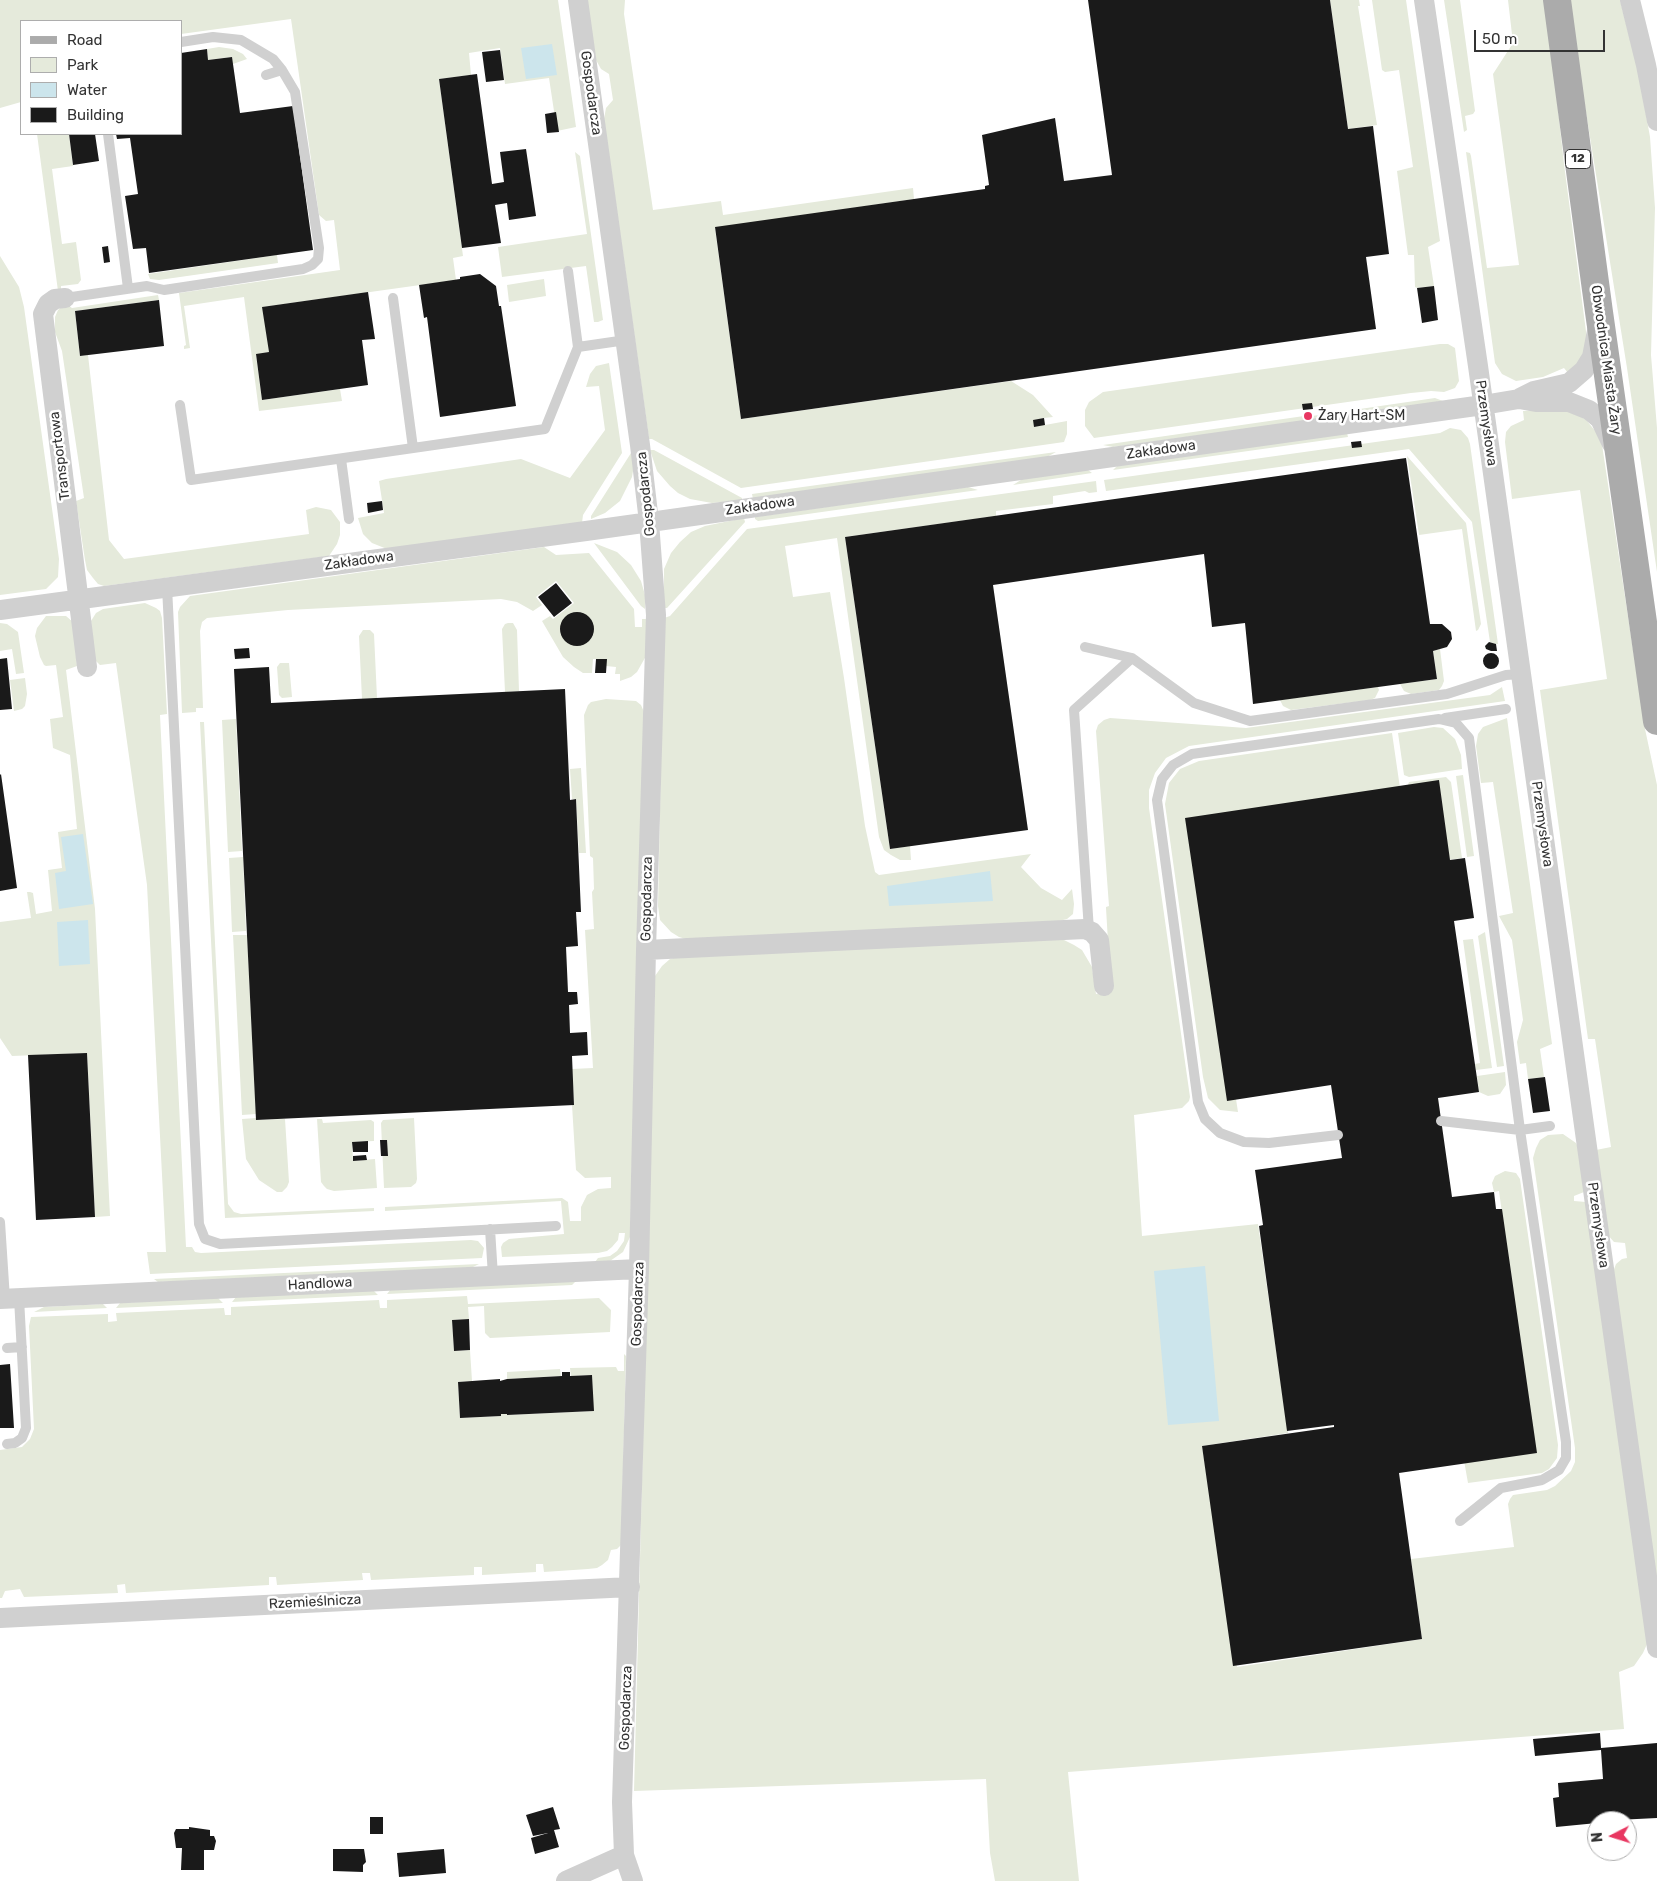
<!DOCTYPE html>
<meta charset="utf-8">
<style>
body{margin:0}
#map{position:relative;width:1657px;height:1881px;overflow:hidden;background:#fff;font-family:Rubik,sans-serif}
canvas{display:block}
.legend{position:absolute;left:20px;top:20px;width:162px;height:115px;box-sizing:border-box;background:#fff;border:1px solid #adadad;margin:0;padding:6px 9px;list-style:none;font-size:15px;color:#333}
.legend li{display:flex;align-items:center;gap:10px;height:25px}
.legend b{width:25px;border:1px solid #adadad}
.north{position:absolute;left:1587px;top:1811px;width:50px;height:50px;box-sizing:border-box;background:#fff;border:1px solid #adadad;border-radius:50%;rotate:265deg;font-size:14px;font-weight:700;line-height:20px;text-align:center;color:#333}
.north::after{content:'';display:block;margin:auto;width:18px;height:22px;background:#e83761;clip-path:polygon(50% 0,100% 100%,50% 72%,0 100%)}
.scale{position:absolute;left:1474px;top:30px;width:131px;height:22px;box-sizing:border-box;border:2px solid #333;border-top:0;padding-left:6px;font-size:15px;line-height:18px;white-space:nowrap;color:#333;-webkit-text-stroke:4px #fff;paint-order:stroke}
</style>
<div id="map">
<canvas width="1657" height="1881"></canvas>
<ul class="legend">
<li><b style="height:6px;background:#ababab"></b>Road</li>
<li><b style="height:14px;background:#e5eadb"></b>Park</li>
<li><b style="height:14px;background:#cce5ec"></b>Water</li>
<li><b style="height:14px;background:#1a1a1a"></b>Building</li>
</ul>
<div class="north">N</div>
<div class="scale">50 m</div>
</div>
<script>
const context = document.querySelector('canvas').getContext('2d');
context.lineJoin = 'round';
function fillPath(path, color) { context.fillStyle = color; context.fill(path, 'evenodd'); }
const toPath = rows => new Path2D(rows.map(r => 'M' + r).join(''));
function trace(path, color, width, dash) { context.strokeStyle = color; context.lineWidth = width; context.lineCap = dash ? 'butt' : 'round'; context.setLineDash(dash || []); context.stroke(path); }
function write(font, color, halo, rows, align = 'center') {
  context.font = font + ' Rubik,sans-serif'; context.lineWidth = 5; context.setLineDash([]); context.textBaseline = 'middle'; context.strokeStyle = halo; context.fillStyle = color; for (const [text, x, y, turn = 0] of rows) {
    context.save(); context.translate(x, y); context.rotate((+turn || 0) * Math.PI / 180); context.textAlign = isNaN(turn) ? turn : align; if (halo) context.strokeText(text, 0, 0); context.fillText(text, 0, 0); context.restore();
  }
}
fillPath(toPath([
 [0,0,558,0,576,127,557,131,549,78,505,84,500,48,469,53,471,75,439,79,463,256,453,258,456,280,263,307,269,352,256,355,262,400,340,389,342,401,259,411,244,297,184,306,190,348,184,349,184,346,186,345,179,293,340,270,334,220,326,221,319,215,291,19,181,34,181,21,21,21,21,102,0,108],
 [587,0,625,0,624,14,653,210,721,201,723,215,913,188,914,199,715,228,741,419,1011,381,1033,395,1053,417,1044,418,1045,425,1067,421,1067,434,1064,442,741,488,652,439,649,439,604,119,606,108,613,100,609,74,601,69,596,60],
 [1330,0,1359,0,1360,6,1358,6,1377,125,1348,129],
 [1372,0,1406,0,1440,241,1428,247,1434,286,1417,288,1415,287,1414,255,1408,255,1397,171,1413,167,1399,70,1385,72,1382,70],
 [1444,0,1460,0,1475,111,1473,114,1465,116,1467,130,1464,132],
 [1508,0,1546,0,1564,164,1587,339,1586,353,1579,363,1568,373,1564,368,1543,377,1516,381,1502,374,1495,363,1466,152,1470,153,1471,156,1487,268,1519,265,1493,74,1513,43],
 [1568,0,1620,0,1639,75,1650,137,1655,208,1651,355,1657,428,1657,572,1627,368],
 [219,47,233,49,243,54,247,59,233,64,231,57,208,60,207,49],
 [37,134,69,134,73,166,52,169,62,244,76,242,81,280,78,284,61,286,61,290,58,291],
 [575,152,580,156,603,320,598,322,594,322,586,266,502,277,498,247,587,234],
 [277,255,278,263,159,280,150,279,148,274],
 [0,256,19,287,24,307,59,559,58,577,46,589,0,595],
 [544,279,546,296,509,302,507,285],
 [158,295,159,300,75,311,80,356,88,355,109,540,124,559,309,534,306,510,316,507,331,510,340,522,340,535,337,544,329,556,104,586,98,584,93,578,87,570,85,560,76,501,84,498,62,351,55,332,55,317,58,310,63,306,68,305,72,308],
 [1440,344,1448,344,1455,348,1459,381,1455,388,1444,392,1431,391,1411,393,1094,438,1085,426,1085,410,1089,402,1103,392],
 [609,363,622,453,583,515,582,523,387,549,372,543,363,534,358,518,384,513,379,481,386,479,521,459,570,478,605,430,599,386,586,387,590,374,596,366],
 [1435,398,1443,401,1313,420,1312,416],
 [1544,410,1572,412,1581,416,1587,421,1601,438,1645,729,1657,785,1657,1593,1613,1272,1616,1264,1622,1259,1627,1258,1625,1243,1614,1242,1607,1234,1596,1150,1611,1147,1595,1039,1588,1039,1540,690,1607,679,1580,490,1512,499,1505,442,1506,432,1511,426,1524,420,1523,411],
 [1304,416,1304,421,1113,447,1103,445],
 [1450,428,1461,430,1468,438,1470,444,1498,644,1495,644,1490,642,1472,522,1409,449,1106,491,1104,480,1440,433],
 [1347,433,1348,437,1113,470,1118,465],
 [650,450,654,450,742,498,742,500,712,503,690,499,678,493,670,486,657,471],
 [1056,452,1047,457,753,499,752,494],
 [631,453,634,465,632,477,620,501,605,513,591,519,591,516],
 [1407,456,1466,523,1481,624,1478,630,1476,631,1462,529,1419,535],
 [1088,470,1092,473,1013,485,1024,478],
 [1096,481,1097,492,1089,493,1085,491,1053,496,1053,504,996,511,996,516,845,537,890,849,910,846,911,860,900,860,891,855,884,850,879,837,837,538,785,546,793,597,830,592,844,678,865,826,875,872,879,875,1031,854,1021,867,1041,888,1062,900,1072,889,1074,904,1073,914,1067,919,1055,922,686,939,679,937,671,932,660,920,658,906,664,618,670,616,747,529],
 [968,487,978,490,758,521,755,519,755,517],
 [744,518,745,522,667,608,664,608,664,569,671,553,680,542,691,532,705,526],
 [594,543,617,552,631,565,641,581,645,595,645,609,641,606],
 [544,547,556,555,589,553,634,609,635,627,642,627,642,619,646,619,646,656,637,672,631,677,620,681,620,674,615,674,616,667,606,666,606,659,593,659,592,673,583,673,574,667,563,657,542,621,550,616,553,619,574,603,556,581,536,597,542,605,533,611,517,602,501,599,288,610,207,618,202,622,200,631,203,708,196,708,196,712,182,713,178,612,180,607,190,596],
 [145,603,156,608,160,611,162,618,167,714,160,715,186,1247,192,1247,195,1252,201,1253,471,1240,478,1241,484,1248,482,1258,150,1274,147,1252,166,1252,147,885,116,663,100,665,95,660,91,621,96,613,103,609],
 [61,616,66,616,73,622,77,666,66,670,95,909,110,1216,95,1217,87,1053,12,1056,0,1038,0,922,31,918,27,892,30,892,33,893,36,914,52,911,48,870,62,868,58,832,77,829,70,755,53,748,50,719,63,717,56,665,46,666,44,665,40,657,35,636,37,628,46,616],
 [0,623,7,624,18,632,24,673,16,674,12,649,0,651],
 [508,623,513,623,517,630,519,691,505,692,502,629,505,624],
 [363,630,370,630,374,634,377,698,362,699,359,636],
 [1440,649,1444,681,1442,686,1439,690,1411,694,1404,691,1400,684,1437,679,1433,651],
 [280,663,289,663,292,697,282,698,279,695,277,667],
 [25,678,27,694,25,706,22,709,14,711,10,680],
 [1378,687,1379,690,1375,698,1370,700,1291,710,1283,706,1280,700],
 [1502,687,1505,701,1189,746,1166,758,1155,773,1149,790,1149,808,1190,1097,1189,1101,1182,1108,1134,1115,1142,1236,1258,1224,1288,1433,1202,1446,1237,1667,1422,1639,1411,1559,1514,1547,1508,1504,1510,1499,1513,1495,1547,1490,1555,1486,1571,1471,1575,1462,1575,1448,1533,1158,1536,1148,1540,1140,1548,1135,1563,1134,1576,1143,1579,1149,1584,1192,1574,1196,1574,1201,1586,1202,1647,1644,1643,1653,1634,1666,1619,1672,1624,1729,1068,1772,1079,1881,995,1881,990,1853,986,1779,634,1791,655,976,662,966,670,959,682,956,1058,937,1074,945,1082,950,1092,967,1096,994,1111,992,1106,908,1106,907,1109,906,1096,731,1098,725,1104,720,1110,718,1246,728,1490,695],
 [606,699,636,701,641,705,644,712,630,1237,623,1252,610,1261,595,1262,598,1258,610,1256,617,1251,624,1241,625,1233,619,1233,618,1240,612,1247,607,1251,598,1253,502,1257,501,1247,503,1243,509,1239,564,1234,561,1201,385,1211,385,1207,562,1198,568,1202,570,1221,581,1221,581,1207,587,1195,598,1189,611,1188,611,1177,585,1178,576,1170,572,1105,574,1104,572,1069,593,1068,585,930,594,929,592,892,594,889,593,858,590,856,584,715,588,705,591,702],
 [1507,718,1552,1044,1540,1049,1544,1077,1528,1079,1526,1063,1520,1064,1517,1042,1523,1020,1512,940,1499,916,1513,913,1493,782,1481,783,1476,746,1478,734,1483,727],
 [236,719,242,851,228,852,222,720],
 [200,722,204,722,228,1204,234,1212,241,1214,374,1208,374,1211,225,1218],
 [1434,727,1443,728,1455,739,1461,755,1462,769,1409,777,1404,775,1398,733],
 [1392,733,1400,788,1236,1099,1238,1112,1220,1110,1208,1098,1203,1077,1165,804,1169,783,1180,769,1199,761],
 [581,768,586,853,579,853,576,799,572,799,570,769],
 [1463,775,1474,856,1467,857,1456,776],
 [1446,777,1451,782,1462,858,1448,860,1407,787,1409,782],
 [243,857,246,931,232,932,229,858],
 [1485,932,1504,1066,1497,1067,1478,936],
 [233,935,247,935,256,1114,242,1115],
 [1473,939,1492,1068,1476,1070,1475,1064,1480,1063,1463,940],
 [1505,1072,1506,1085,1500,1094,1488,1096,1479,1092,1477,1076],
 [256,1118,256,1120,285,1119,289,1182,287,1187,282,1192,277,1192,259,1180,246,1159,242,1119],
 [414,1118,417,1179,416,1183,411,1187,384,1188,381,1123,383,1120],
 [317,1119,322,1119,323,1123,371,1120,374,1122,374,1141,352,1142,353,1161,375,1159,377,1188,334,1191,327,1189,324,1186,321,1182],
 [1505,1171,1516,1173,1520,1179,1558,1445,1557,1458,1549,1469,1542,1473,1468,1483,1463,1455,1508,1258,1499,1191,1494,1192,1492,1183,1495,1176],
 [479,1264,471,1268,158,1282,154,1279],
 [577,1280,572,1285,387,1294,391,1289],
 [373,1290,378,1295,232,1302,236,1297],
 [467,1296,468,1304,599,1298,611,1310,610,1332,490,1338,485,1333,484,1306,468,1307,469,1319,452,1320,454,1351,470,1350,472,1381,458,1382,460,1418,501,1416,501,1414,507,1414,507,1415,593,1411,592,1375,571,1376,570,1368,616,1367,618,1371,624,1371,624,1354,626,1356,621,1545,617,1549,611,1550,608,1560,602,1565,597,1568,588,1569,544,1572,543,1564,536,1564,536,1572,482,1575,482,1567,474,1567,474,1575,371,1580,370,1573,362,1573,363,1580,277,1585,276,1577,269,1577,269,1585,126,1593,125,1584,117,1585,118,1593,24,1597,20,1589,5,1591,2,1598,0,1598,0,1450,22,1447,30,1439,34,1429,29,1326,31,1317,108,1314,108,1322,117,1321,116,1313,224,1308,225,1315,231,1315,231,1307,379,1300,380,1308,387,1308,387,1300],
 [218,1298,223,1303,116,1308,120,1303],
 [103,1304,107,1308,34,1312,44,1307],
 [560,1369,561,1376,507,1379,507,1372]
]), '#e5eadb');
fillPath(toPath([
 [552,44,557,75,526,79,521,48],
 [83,834,93,904,59,909,55,873,66,871,61,837],
 [990,871,993,901,889,906,887,886],
 [88,920,90,964,59,966,57,922],
 [1205,1266,1219,1421,1168,1425,1154,1271]
]), '#cce5ec');
fillPath(toPath([
 [1088,0,1330,0,1348,129,1373,126,1389,254,1366,257,1376,329,741,419,715,227,985,189,985,186,989,185,982,135,1055,118,1064,181,1112,175],
 [207,49,208,60,232,57,240,113,293,106,313,250,149,273,146,248,133,249,125,196,138,194,130,138,117,139,116,134,181,134,181,53],
 [500,50,504,80,486,82,482,52],
 [477,74,492,184,504,182,500,152,526,149,536,216,509,220,507,203,495,205,501,243,462,248,439,79],
 [556,112,559,132,547,133,545,114],
 [69,134,95,134,99,161,73,165],
 [108,246,110,262,104,263,102,247],
 [480,274,496,286,499,306,501,306,516,406,440,417,427,317,424,318,419,285,460,279,460,277],
 [1434,286,1438,320,1422,323,1417,288],
 [368,292,375,339,362,340,368,385,262,400,256,354,269,352,262,307],
 [159,300,164,346,80,356,75,311],
 [1312,403,1313,409,1303,410,1302,404],
 [1044,418,1045,425,1034,427,1033,420],
 [1361,441,1362,447,1352,448,1351,442],
 [1406,458,1430,624,1442,624,1451,632,1452,639,1447,647,1433,651,1437,679,1253,704,1245,623,1212,627,1204,554,993,585,1028,830,890,849,845,537],
 [382,501,383,510,368,513,367,503],
 [556,583,572,603,554,617,538,597],
 '560 629a17 17 0 1 1 34 0a17 17 0 1 1-34 0Z',
 [1489,642,1496,644,1497,651,1491,651,1486,649,1485,646],
 [249,648,250,658,235,659,234,649],
 '1483 661a8 8 0 1 1 16 0a8 8 0 1 1-16 0Z',
 [7,658,12,709,0,710,0,659],
 [596,659,607,659,606,673,595,673],
 [269,667,271,703,565,689,570,800,576,799,581,912,576,912,578,946,566,947,568,992,577,992,578,1004,569,1005,570,1033,587,1032,588,1055,572,1056,574,1105,256,1120,234,669],
 [1,774,17,888,0,891,0,775],
 [1439,780,1450,860,1465,858,1474,918,1454,921,1479,1092,1438,1098,1452,1197,1494,1192,1496,1209,1502,1209,1537,1453,1399,1473,1422,1639,1233,1666,1202,1446,1334,1427,1334,1425,1287,1431,1259,1226,1263,1225,1255,1170,1342,1158,1331,1085,1227,1101,1185,818],
 [87,1053,95,1217,36,1220,28,1055],
 [1545,1077,1550,1111,1533,1113,1528,1079],
 [380,1140,387,1140,388,1156,381,1156],
 [368,1141,368,1152,353,1152,352,1142],
 [366,1155,367,1160,353,1161,353,1156],
 [469,1319,470,1350,454,1351,452,1320],
 [10,1364,14,1428,0,1428,0,1365],
 [562,1372,570,1372,570,1376,592,1375,594,1411,507,1415,507,1414,501,1414,501,1416,460,1418,458,1382,500,1379,500,1381,507,1379,562,1376],
 [1600,1733,1601,1748,1657,1743,1657,1818,1597,1821,1597,1823,1556,1827,1553,1798,1559,1797,1558,1783,1603,1779,1601,1750,1535,1756,1533,1739],
 [553,1807,560,1829,554,1830,559,1847,535,1854,531,1838,548,1833,533,1836,526,1815],
 [370,1817,383,1817,383,1834,370,1834],
 [189,1827,210,1830,210,1836,214,1836,216,1841,214,1850,204,1850,204,1870,181,1870,182,1848,176,1848,174,1833,176,1829,189,1829],
 [333,1849,364,1849,366,1862,363,1865,363,1872,333,1871],
 [444,1849,446,1873,399,1877,397,1853]
]), '#1a1a1a');
trace(toPath([
 [266,75,282,70],
 [108,134,128,288],
 [568,271,578,347,626,340],
 [65,298,147,286,164,290,303,269,312,265,318,259,319,248,295,92,282,70,273,59,241,40,213,37,181,42],
 [393,298,413,448],
 [180,405,191,480,545,429,578,347],
 [341,459,349,519],
 [167,587,199,1224,205,1239,220,1244,556,1226],
 [1085,647,1132,658,1194,703,1250,721,1447,694,1506,675,1521,674],
 [1445,718,1506,709],
 [1089,930,1074,710,1132,658],
 [1441,1121,1520,1130,1566,1442,1566,1458,1559,1470,1542,1480,1501,1488,1460,1521],
 [1338,1135,1269,1143,1244,1142,1220,1133,1205,1119,1198,1102,1157,800,1162,779,1173,765,1192,754,1439,719,1456,723,1469,738,1520,1130,1550,1126],
 [0,1222,5,1299],
 [490,1229,493,1276],
 [7,1348,22,1347],
 [7,1444,15,1443,22,1438,26,1428,19,1298]
]), '#d0d0d0', 10);
trace(toPath([
 [578,0,640,445,649,522,656,615,646,950,639,1269,622,1802,624,1855,633,1881],
 [1424,0,1478,366,1657,1648],
 [1630,0,1646,65,1657,121],
 [65,298,55,299,48,304,43,314,87,667],
 [1520,398,1534,391,1569,383,1584,370,1592,357,1597,331],
 [0,610,586,531,1483,405,1519,399,1536,402,1569,402,1589,410,1600,419,1612,444],
 [646,950,1085,929,1092,932,1099,940,1104,986],
 [0,1299,639,1269],
 [0,1618,630,1587],
 [566,1881,624,1855]
]), '#d0d0d0', 20);
trace(toPath([
 [1557,0,1599,312,1657,721]
]), '#ababab', 28);
for (const [x, y, r, color] of [
 [1308,416,5,"#e83761"]
]) { const dot = new Path2D(); dot.arc(x, y, r, 0, 2 * Math.PI); context.fillStyle = color; context.fill(dot); trace(dot, '#fff', 2); }
for (const [x, y, w] of [
 [1578,159,25]
]) { const box = new Path2D(); box.roundRect(x - w / 2, y - 9.5, w, 19, 4); context.fillStyle = '#fff'; context.fill(box); trace(box, '#333', 1); }
write('bold 12px', '#333', null, [
 ["12",1578,159]
]);
write('14px', '#333', '#fff', [
 ["Gospodarcza",591,93,82],
 ["Obwodnica Miasta Żary",1606,360,82],
 ["Przemysłowa",1486,423,82],
 ["Zakładowa",1161,450,-8],
 ["Transportowa",60,456,-97],
 ["Gospodarcza",646,494,-96],
 ["Zakładowa",760,506,-8],
 ["Zakładowa",359,561,-8],
 ["Przemysłowa",1542,824,82],
 ["Gospodarcza",647,899,-89],
 ["Przemysłowa",1598,1225,82],
 ["Handlowa",320,1284,-3],
 ["Gospodarcza",638,1304,-88],
 ["Rzemieślnicza",315,1602,-3],
 ["Gospodarcza",626,1708,-88]
]);
write('14px', '#333', '#fff', [
 ["Żary Hart-SM",1318,416]
], 'left');
</script>
